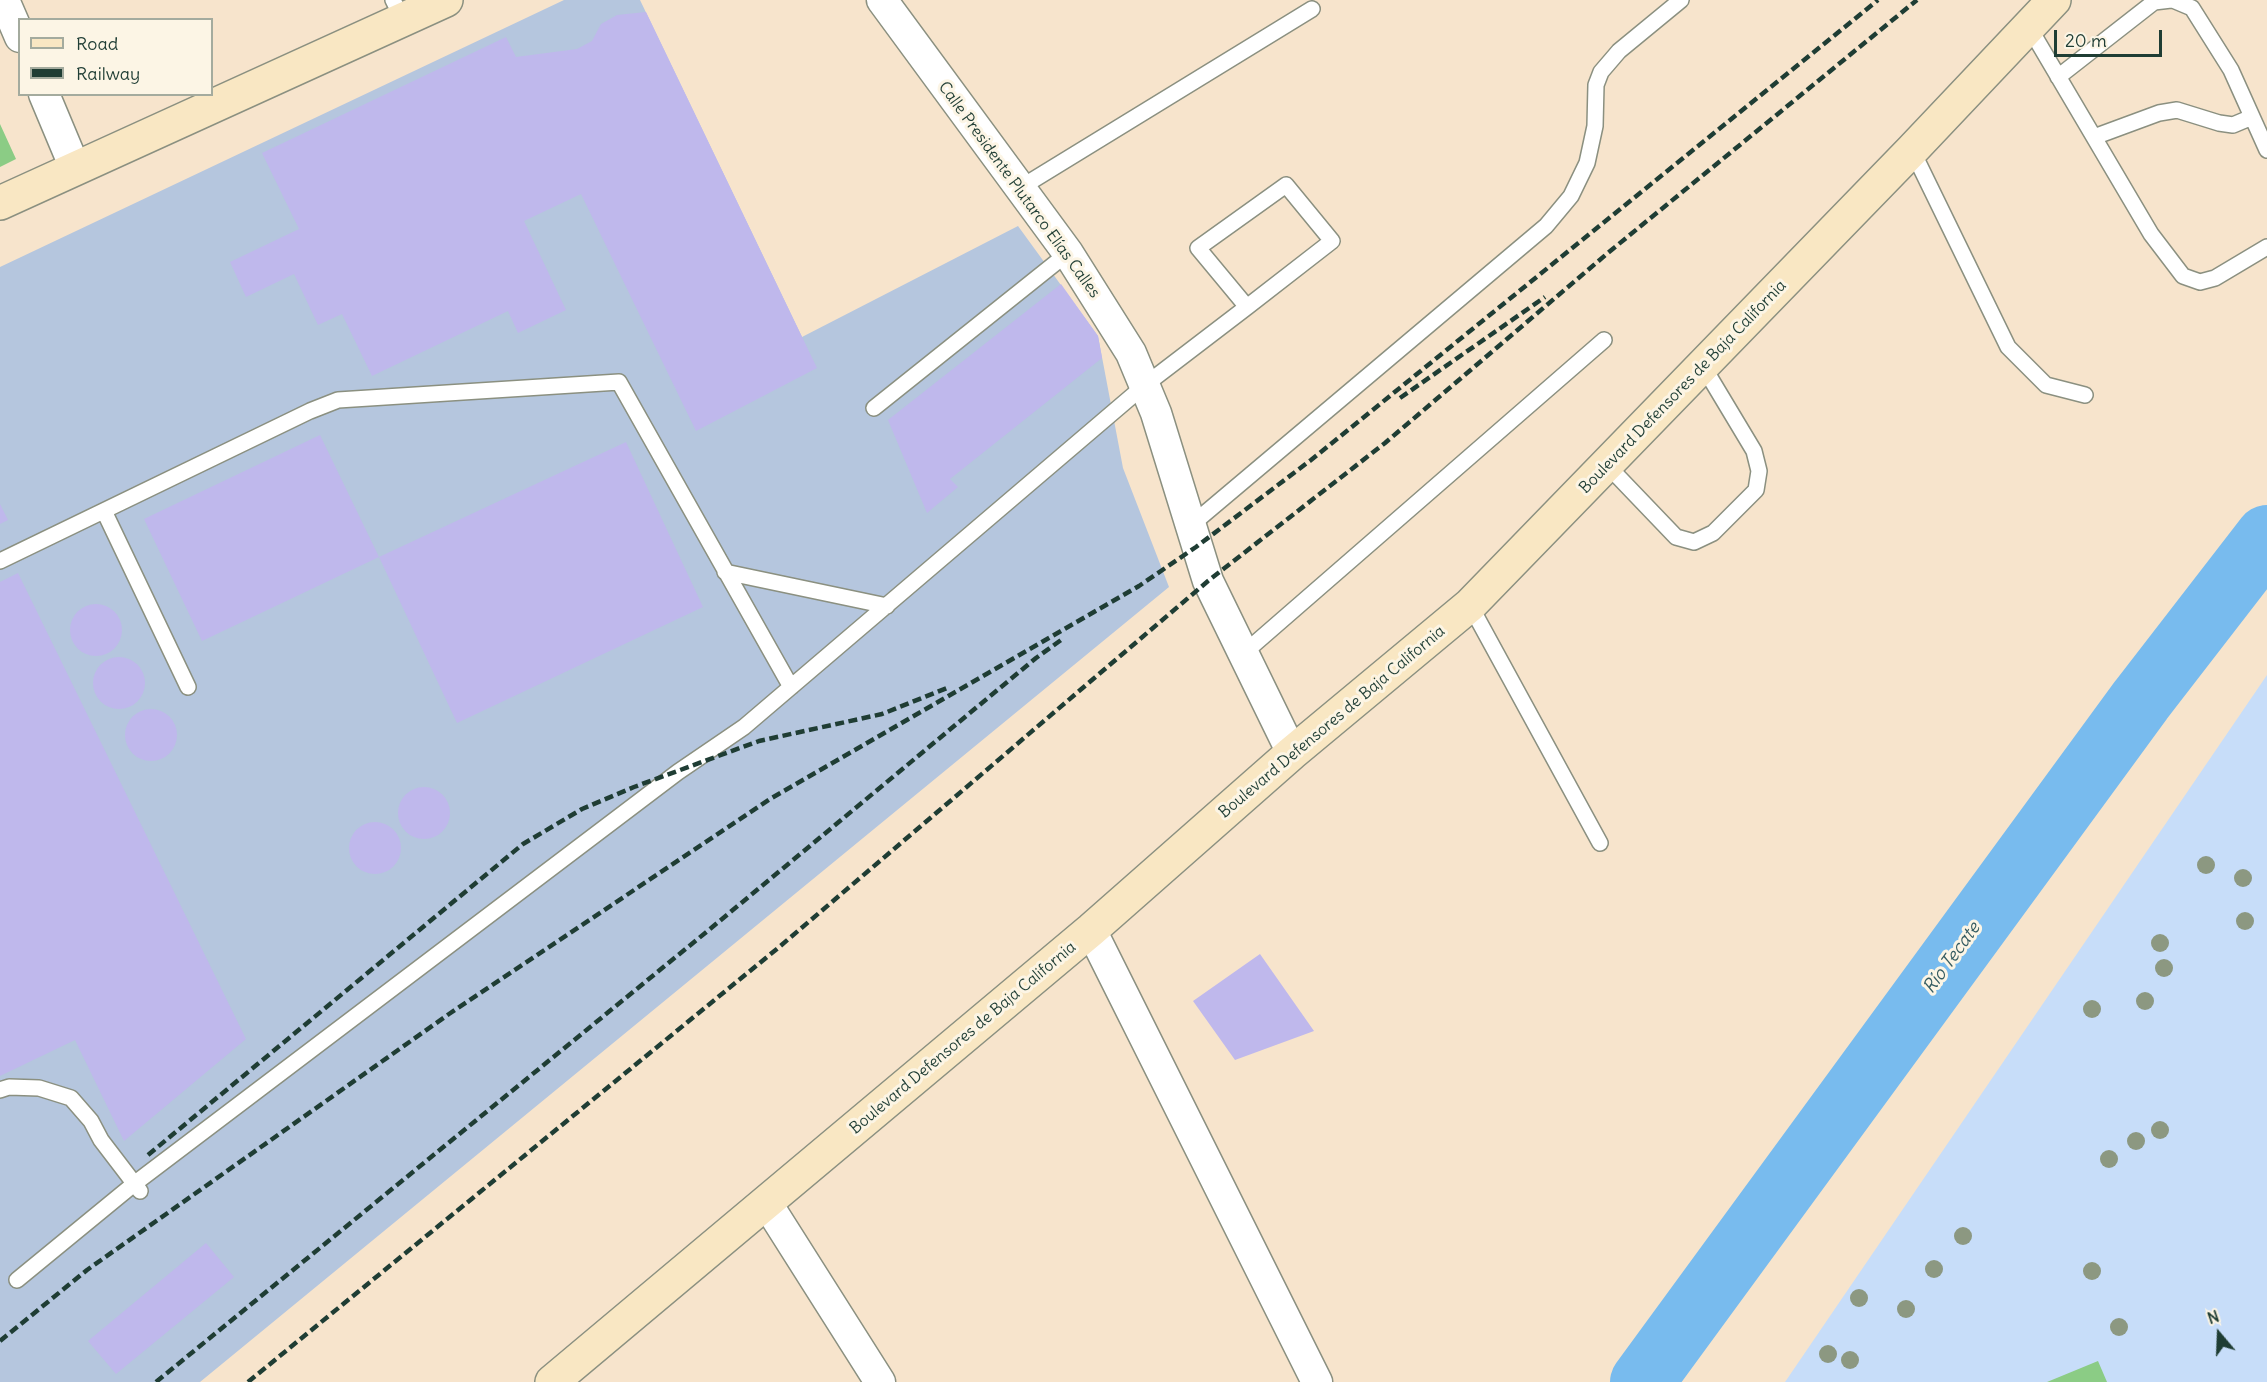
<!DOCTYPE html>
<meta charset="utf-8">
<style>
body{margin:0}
#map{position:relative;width:2267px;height:1382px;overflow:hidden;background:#f7e4cc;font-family:Delius,sans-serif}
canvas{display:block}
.legend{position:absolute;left:18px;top:18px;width:195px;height:78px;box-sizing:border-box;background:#fcf5e5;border:2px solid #a4ab9e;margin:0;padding:8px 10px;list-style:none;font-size:18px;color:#1f3d34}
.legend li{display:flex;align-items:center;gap:12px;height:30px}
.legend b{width:30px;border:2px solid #a4ab9e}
.north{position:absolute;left:2189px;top:1304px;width:60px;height:60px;-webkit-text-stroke:4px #fcf5e5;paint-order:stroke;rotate:341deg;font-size:16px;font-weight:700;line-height:24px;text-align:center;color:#1f3d34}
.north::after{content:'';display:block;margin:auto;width:21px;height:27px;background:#1f3d34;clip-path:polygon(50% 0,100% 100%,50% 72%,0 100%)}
.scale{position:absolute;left:2054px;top:30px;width:108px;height:27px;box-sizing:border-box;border:3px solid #1f3d34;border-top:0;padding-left:8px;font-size:18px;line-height:21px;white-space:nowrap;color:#1f3d34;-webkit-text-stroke:4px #fcf5e5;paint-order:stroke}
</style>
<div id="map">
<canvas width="2267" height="1382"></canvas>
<ul class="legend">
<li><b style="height:8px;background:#f9e7c3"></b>Road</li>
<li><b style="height:8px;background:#1f3d34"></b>Railway</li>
</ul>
<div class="north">N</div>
<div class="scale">20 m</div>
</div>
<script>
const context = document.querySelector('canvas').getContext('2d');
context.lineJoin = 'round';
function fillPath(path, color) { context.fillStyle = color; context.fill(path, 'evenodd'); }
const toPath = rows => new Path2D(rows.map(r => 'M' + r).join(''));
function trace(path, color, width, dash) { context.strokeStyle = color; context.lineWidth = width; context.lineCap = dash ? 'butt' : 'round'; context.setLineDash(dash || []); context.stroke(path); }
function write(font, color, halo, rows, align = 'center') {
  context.font = font + ' Delius,sans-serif'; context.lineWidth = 6; context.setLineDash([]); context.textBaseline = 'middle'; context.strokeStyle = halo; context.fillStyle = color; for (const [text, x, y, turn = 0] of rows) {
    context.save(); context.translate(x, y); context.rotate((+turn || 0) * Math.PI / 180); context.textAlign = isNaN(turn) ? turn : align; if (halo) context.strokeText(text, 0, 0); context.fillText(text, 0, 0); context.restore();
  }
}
fillPath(toPath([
 [2267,675,2267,1382,1785,1382]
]), '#c7ddf9');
fillPath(toPath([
 [564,0,640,0,802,337,1018,226,1098,336,1123,468,1169,587,200,1382,0,1382,0,267]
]), '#b5c6de');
fillPath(toPath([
 [0,124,16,159,0,167],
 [2098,1361,2107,1382,2047,1382]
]), '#8bcc85');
trace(toPath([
 [1642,1382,2141,700,2267,537]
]), '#78bbee', 64);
fillPath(toPath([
 [646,12,817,368,696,431,581,194,524,221,566,310,518,333,508,311,372,376,342,314,318,325,294,274,246,297,230,262,299,229,262,153,506,37,516,57,577,49,592,41,601,24,617,15],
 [1061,284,1098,336,1102,358,950,479,958,487,927,513,888,420],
 [320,435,379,557,202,641,144,519],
 [626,442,703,607,457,723,379,557],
 [0,504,8,520,0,524],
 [18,573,246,1039,124,1141,75,1040,0,1076,0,582],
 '70 630a26 26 0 1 1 52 0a26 26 0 1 1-52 0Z',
 '93 683a26 26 0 1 1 52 0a26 26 0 1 1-52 0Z',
 '125 735a26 26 0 1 1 52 0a26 26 0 1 1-52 0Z',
 '398 813a26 26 0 1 1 52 0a26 26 0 1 1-52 0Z',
 '349 848a26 26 0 1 1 52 0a26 26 0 1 1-52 0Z',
 [1260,954,1314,1031,1235,1060,1193,1001],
 [206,1243,234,1277,116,1374,88,1341]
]), '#bfb8ec');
const service = toPath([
 [393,0,403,20],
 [2173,0,2192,8,2231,70,2267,150],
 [2029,27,2151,234,2183,276,2200,282,2215,278,2267,247],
 [2058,77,2154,2,2171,0],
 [2094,137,2159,113,2177,110,2219,123,2233,125,2252,117],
 [1912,150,2008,347,2046,385,2085,395],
 [1020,188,1312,9],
 [874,408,1068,253],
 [1607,465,1676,537,1694,542,1713,533,1756,490,1759,471,1754,451,1703,366],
 [104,511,188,687],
 [1190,526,1546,226,1571,196,1587,163,1595,126,1596,85,1601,72,1619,51,1681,0],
 [0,561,310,411,338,400,619,382,791,687],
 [725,572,887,606],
 [1470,605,1600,843],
 [1244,653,1604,340],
 [0,1090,9,1087,39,1088,71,1098,91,1121,101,1140,140,1191],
 [17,1280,134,1184,678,772,744,727,1145,385,1247,307,1332,241,1286,185,1198,248,1247,307]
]);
const minor = toPath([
 [4,0,20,37],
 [882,0,1068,253,1131,353,1156,413,1208,581,1292,753],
 [44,94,75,168],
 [1091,930,1317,1382],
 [766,1202,880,1382]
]);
const secondary = toPath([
 [0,203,446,0],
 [552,1382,1091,930,1292,753,1470,605,1912,150,2054,0]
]);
trace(service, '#8b9080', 18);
trace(minor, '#8b9080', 33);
trace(secondary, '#8b9080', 36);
trace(service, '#fff', 15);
trace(minor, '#fff', 30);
trace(secondary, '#f9e7c3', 33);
trace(toPath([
 [1400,398,1545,297],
 [148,1155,523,844,582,809,634,787,759,741,882,714,947,688],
 [0,1341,87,1270,449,1014,770,799,1139,586,1196,547,1311,460,1878,0],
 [156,1382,710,929,1036,658,1061,640],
 [248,1382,778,948,1208,581,1385,443,1609,252,1917,0]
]), '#1f3d34', 4.5, [9, 4.5]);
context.fillStyle = '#8c9881';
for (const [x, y] of [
 [2206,865],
 [2243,878],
 [2245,921],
 [2160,943],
 [2164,968],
 [2145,1001],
 [2092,1009],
 [2160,1130],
 [2136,1141],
 [2109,1159],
 [1963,1236],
 [1934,1269],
 [2092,1271],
 [1859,1298],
 [1906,1309],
 [2119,1327],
 [1828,1354],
 [1850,1360]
]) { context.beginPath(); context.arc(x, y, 9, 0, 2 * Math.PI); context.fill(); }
write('16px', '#1f3d34', '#fcf5e5', [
 ["Calle Presidente Plutarco Elías Calles",1019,190,54],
 ["Boulevard Defensores de Baja California",1683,387,-46],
 ["Boulevard Defensores de Baja California",1332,722,-40],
 ["Boulevard Defensores de Baja California",963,1038,-40]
]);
write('italic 18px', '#355c62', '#fcf5e5', [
 ["Río Tecate",1952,958,-54]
]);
</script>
